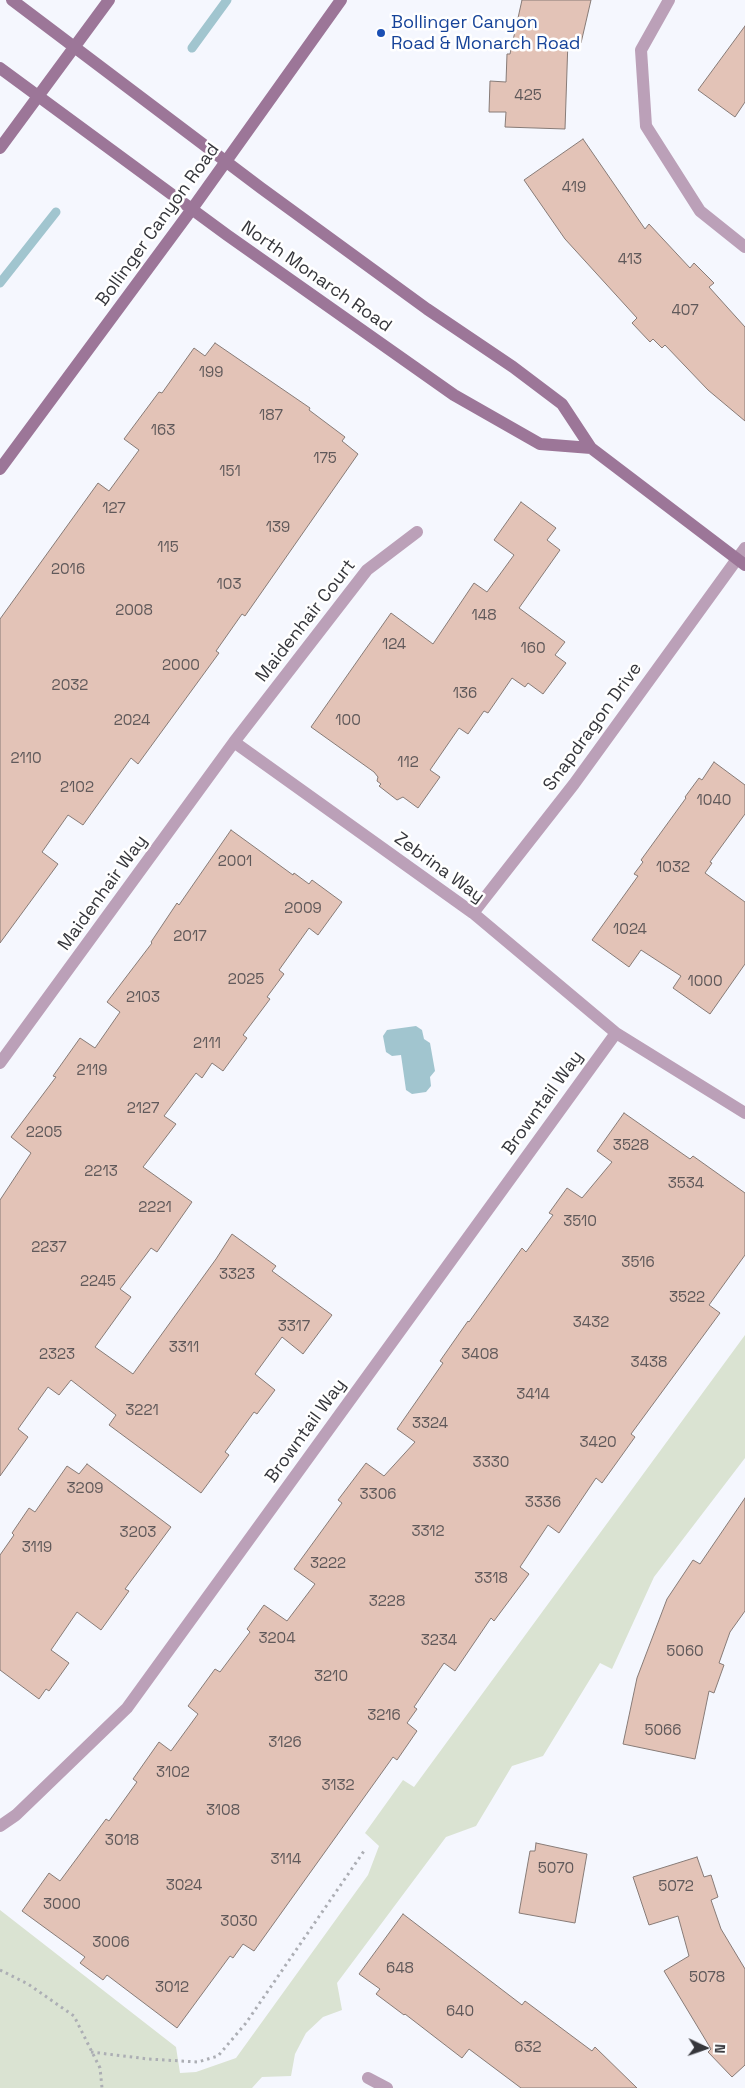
<!DOCTYPE html>
<style>
body{margin:0}
#map{position:relative;width:745px;height:2088px;overflow:hidden;background:#f5f7fe;font-family:"Space Grotesk",sans-serif}
canvas{display:block}
.north{position:absolute;left:680px;top:2023px;width:50px;height:50px;-webkit-text-stroke:4px #fff;paint-order:stroke;rotate:93deg;font-size:14px;font-weight:700;line-height:20px;text-align:center;color:#35363b}
.north::after{content:'';display:block;margin:auto;width:18px;height:22px;background:#35363b;clip-path:polygon(50% 0,100% 100%,50% 72%,0 100%)}
</style>
<div id="map">
<canvas width="745" height="2088"></canvas>
<div class="north">N</div>
</div>
<script>
const context = document.querySelector('canvas').getContext('2d');
context.lineJoin = 'round';
function fillPath(path, color) { context.fillStyle = color; context.fill(path, 'evenodd'); }
const toPath = rows => new Path2D(rows.map(r => 'M' + r).join(''));
function trace(path, color, width, dash) { context.strokeStyle = color; context.lineWidth = width; context.lineCap = dash ? 'butt' : 'round'; context.setLineDash(dash || []); context.stroke(path); }
function write(font, color, halo, rows, align = 'center') {
  context.font = font + ' "Space Grotesk",sans-serif'; context.lineWidth = 5; context.setLineDash([]); context.textBaseline = 'middle'; context.strokeStyle = halo; context.fillStyle = color; for (const [text, x, y, turn = 0] of rows) {
    context.save(); context.translate(x, y); context.rotate((+turn || 0) * Math.PI / 180); context.textAlign = isNaN(turn) ? turn : align; if (halo) context.strokeText(text, 0, 0); context.fillText(text, 0, 0); context.restore();
  }
}
fillPath(toPath([
 [745,1335,745,1458,654,1577,612,1669,600,1663,543,1756,512,1766,476,1826,446,1837,337,1983,342,2010,323,2017,306,2033,295,2054,291,2076,262,2077,252,2088,0,2088,0,1910,176,2047,180,2073,196,2072,236,2058,368,1875,379,1846,365,1833,403,1780,414,1787]
]), '#dae3d2');
fillPath(toPath([
 [416,1026,422,1030,424,1039,430,1043,435,1071,430,1077,431,1086,426,1092,412,1094,406,1090,401,1055,392,1056,386,1052,383,1036,387,1030]
]), '#a1c5cf');
trace(toPath([
 [192,48,227,0],
 [0,283,56,212]
]), '#a1c5cf', 9);
const building = toPath([
 [522,0,591,0,581,43,568,40,565,129,505,127,506,112,489,112,490,81,506,82,507,54,510,54,522,0],
 [745,26,745,102,735,117,698,90,745,26],
 [583,139,645,229,649,224,690,268,694,263,714,283,709,287,745,327,745,421,708,390,665,345,662,348,653,339,650,342,632,323,637,318,565,239,524,180,583,139],
 [215,343,310,408,309,410,345,437,342,441,358,454,245,616,242,614,216,651,219,653,138,764,131,758,83,825,68,815,42,852,58,864,0,943,0,619,98,483,109,491,139,450,124,439,159,392,162,393,194,348,205,356,215,343],
 [521,502,556,528,547,540,560,550,519,608,565,642,555,655,566,663,543,694,528,683,525,687,512,678,488,713,484,711,468,734,459,728,430,770,440,777,418,808,403,797,397,800,379,786,381,784,377,781,378,777,374,772,311,727,391,613,433,644,474,583,487,592,514,555,494,540,521,502],
 [714,762,745,785,745,814,710,862,712,863,705,873,745,902,745,964,710,1014,673,988,681,976,641,950,629,967,592,940,638,876,634,874,643,862,641,860,686,798,685,797,699,778,702,780,714,762],
 [231,830,293,875,294,873,309,884,312,880,342,902,318,935,309,928,279,970,284,974,267,997,270,999,243,1035,247,1038,223,1071,212,1063,202,1078,196,1073,164,1116,176,1124,143,1167,192,1202,157,1252,151,1248,120,1289,131,1297,95,1347,133,1374,216,1259,232,1234,276,1266,272,1271,332,1315,303,1354,282,1337,255,1374,275,1390,257,1414,254,1412,225,1452,229,1455,201,1493,109,1425,116,1415,71,1380,59,1395,48,1387,18,1429,28,1437,0,1476,0,1200,31,1153,11,1137,56,1077,53,1076,80,1038,95,1048,120,1012,107,1002,152,943,151,942,177,903,179,905,231,830],
 [624,1113,690,1159,693,1156,745,1193,745,1255,709,1305,720,1313,631,1434,635,1437,602,1483,596,1478,559,1533,548,1525,520,1567,529,1574,494,1621,491,1618,455,1671,444,1663,414,1707,417,1709,407,1723,417,1731,397,1760,393,1757,254,1951,243,1944,233,1958,230,1956,177,2028,107,1975,103,1980,80,1963,85,1957,22,1911,49,1873,60,1881,106,1819,109,1821,137,1782,133,1779,159,1742,171,1751,198,1714,188,1706,215,1669,220,1672,250,1632,247,1629,264,1605,287,1621,315,1584,294,1569,342,1503,338,1500,366,1463,384,1476,415,1442,397,1429,443,1363,440,1361,468,1321,469,1322,522,1248,526,1252,553,1215,549,1213,567,1188,582,1198,612,1162,597,1151,624,1113],
 [87,1464,171,1527,125,1589,129,1591,101,1630,77,1612,51,1650,69,1663,49,1691,46,1689,39,1699,0,1670,0,1555,14,1535,12,1533,29,1508,35,1512,67,1466,79,1474,87,1464],
 [745,1498,745,1611,730,1632,719,1663,724,1665,714,1693,709,1691,695,1759,623,1744,637,1678,667,1599,693,1560,700,1564,745,1498],
 [536,1843,587,1854,575,1923,519,1913,530,1851,535,1851,536,1843],
 [697,1857,704,1877,711,1875,718,1897,711,1900,721,1929,745,1969,745,2065,732,2077,708,2052,711,2049,664,1971,689,1956,678,1916,649,1925,633,1877,697,1857],
 [403,1914,522,2005,525,2001,592,2051,595,2047,637,2088,521,2088,469,2049,462,2058,405,2014,404,2015,376,1994,380,1989,359,1974,403,1914]
]);
fillPath(building, '#e3c3b7');
trace(building, '#877b77', 1);
trace(toPath([
 [0,1970,28,1984,74,2016,100,2068,102,2088],
 [91,2052,148,2059,198,2062,218,2056,246,2023,364,1851]
]), '#acaeb4', 3, [2.5, 4]);
trace(toPath([
 [669,0,641,50,646,126,700,211,745,247],
 [234,742,473,913,616,1033,745,1113],
 [473,913,574,784,745,548],
 [0,1063,234,742,367,570,417,532],
 [0,1826,16,1815,127,1708,616,1033],
 [368,2078,387,2088]
]), '#bba0b8', 12);
trace(toPath([
 [12,0,261,188,427,309,513,367,562,404,591,448,745,565],
 [0,68,227,235,454,395,540,444,591,448],
 [0,148,109,0],
 [0,469,192,209,341,0]
]), '#9c7698', 12);
for (const [x, y, r, color] of [
 [381,33,5,"#1a4fb4"]
]) { const dot = new Path2D(); dot.arc(x, y, r, 0, 2 * Math.PI); context.fillStyle = color; context.fill(dot); trace(dot, '#fff', 2); }
write('15px', '#60595a', null, [
 ["425",528,96],
 ["419",574,188],
 ["413",630,260],
 ["407",685,311],
 ["199",211,373],
 ["187",271,416],
 ["163",163,431],
 ["175",325,459],
 ["151",230,472],
 ["127",114,509],
 ["139",278,528],
 ["115",168,548],
 ["2016",68,570],
 ["103",229,585],
 ["2008",134,611],
 ["148",484,616],
 ["124",394,645],
 ["160",533,649],
 ["2000",181,666],
 ["2032",70,686],
 ["136",465,694],
 ["2024",132,721],
 ["100",348,721],
 ["2110",26,759],
 ["112",408,763],
 ["2102",77,788],
 ["1040",714,801],
 ["2001",235,862],
 ["1032",673,868],
 ["2009",303,909],
 ["1024",630,930],
 ["2017",190,937],
 ["2025",246,980],
 ["1000",705,982],
 ["2103",143,998],
 ["2111",207,1044],
 ["2119",92,1071],
 ["2127",143,1109],
 ["2205",44,1133],
 ["3528",631,1146],
 ["2213",101,1172],
 ["3534",686,1184],
 ["2221",155,1208],
 ["3510",580,1222],
 ["2237",49,1248],
 ["3516",638,1263],
 ["3323",237,1275],
 ["2245",98,1282],
 ["3522",687,1298],
 ["3432",591,1323],
 ["3317",294,1327],
 ["3311",184,1348],
 ["2323",57,1355],
 ["3408",480,1355],
 ["3438",649,1363],
 ["3414",533,1395],
 ["3221",142,1411],
 ["3324",430,1424],
 ["3420",598,1443],
 ["3330",491,1463],
 ["3209",85,1489],
 ["3306",378,1495],
 ["3336",543,1503],
 ["3312",428,1532],
 ["3203",138,1533],
 ["3119",37,1548],
 ["3222",328,1564],
 ["3318",491,1579],
 ["3228",387,1602],
 ["3204",277,1639],
 ["3234",439,1641],
 ["5060",685,1652],
 ["3210",331,1677],
 ["3216",384,1716],
 ["5066",663,1731],
 ["3126",285,1743],
 ["3102",173,1773],
 ["3132",338,1786],
 ["3108",223,1811],
 ["3018",122,1841],
 ["3114",286,1860],
 ["5070",556,1869],
 ["3024",184,1886],
 ["5072",676,1887],
 ["3000",62,1905],
 ["3030",239,1922],
 ["3006",111,1943],
 ["648",400,1969],
 ["5078",707,1978],
 ["3012",172,1988],
 ["640",460,2012],
 ["632",528,2048]
]);
write('18px', '#164399', '#fff', [
 ["Bollinger Canyon",391,23],
 ["Road & Monarch Road",391,44]
], 'left');
write('18px', '#35363b', '#fff', [
 ["Bollinger Canyon Road",158,225,-54],
 ["North Monarch Road",316,277,35],
 ["Maidenhair Court",306,621,-52],
 ["Snapdragon Drive",593,727,-54],
 ["Zebrina Way",439,868,36],
 ["Maidenhair Way",103,893,-54],
 ["Browntail Way",543,1103,-54],
 ["Browntail Way",306,1431,-54]
]);
</script>
